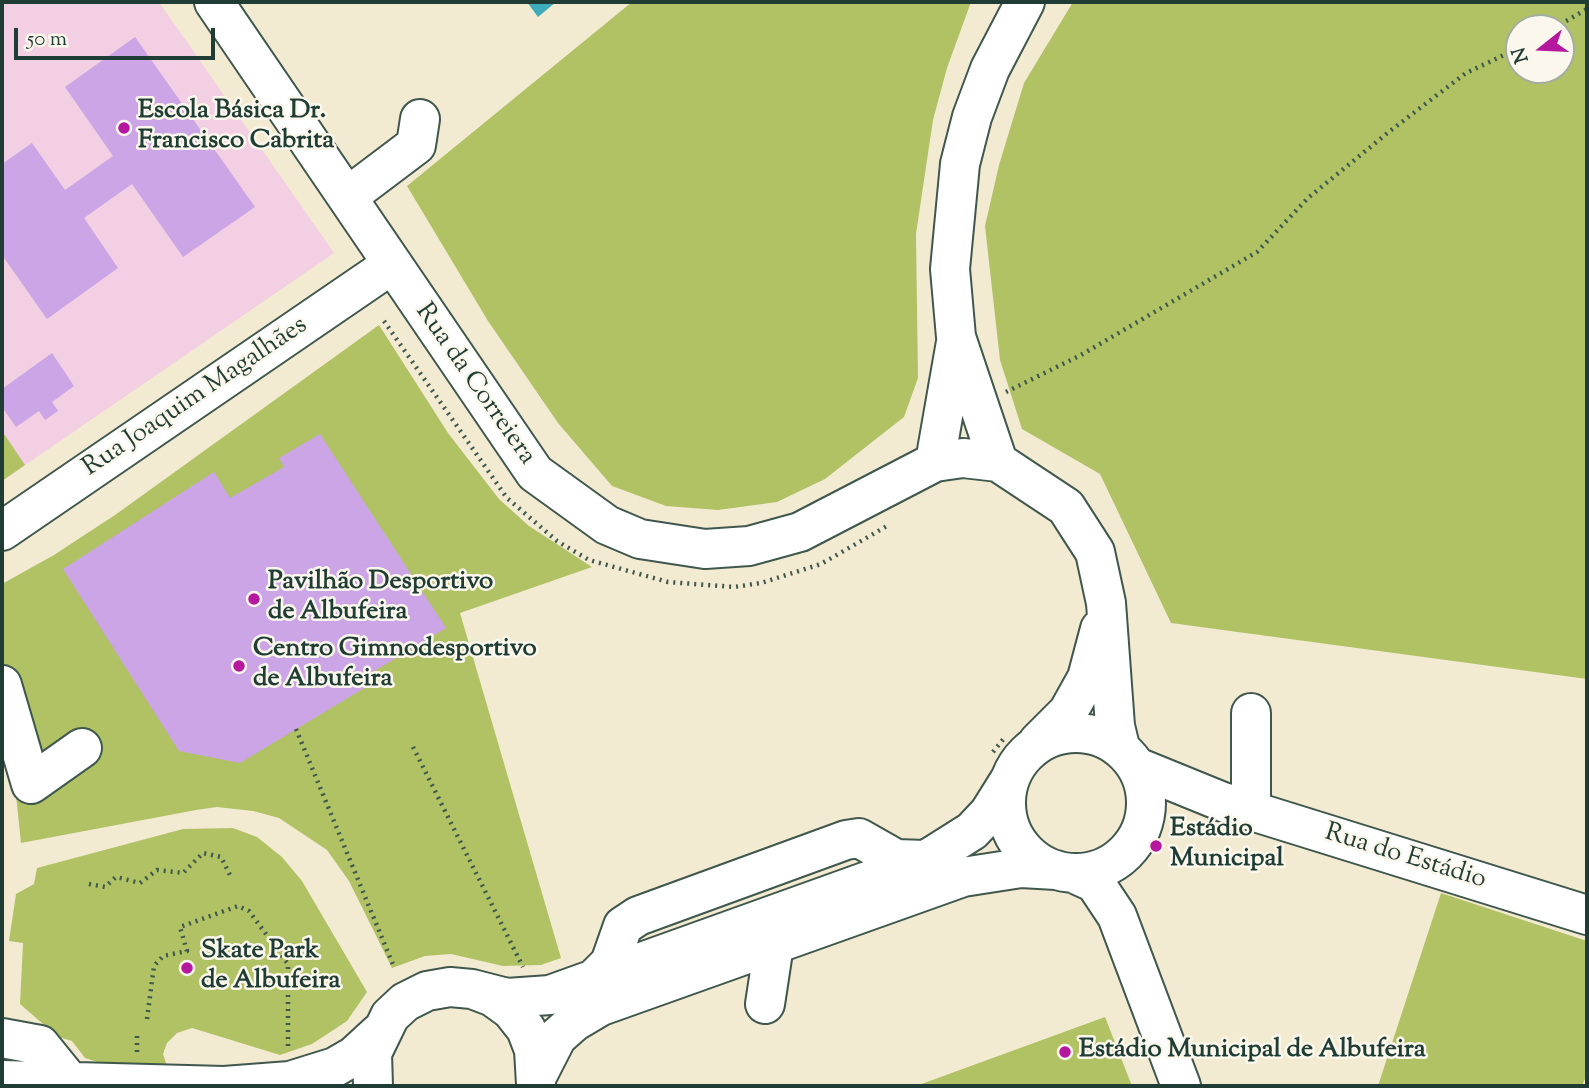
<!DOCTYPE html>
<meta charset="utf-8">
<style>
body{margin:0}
#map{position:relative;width:1589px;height:1088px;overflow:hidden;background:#f3ead2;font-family:"Sorts Mill Goudy",serif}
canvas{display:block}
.frame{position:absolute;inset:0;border:4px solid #1f3d34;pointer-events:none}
.north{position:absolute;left:1505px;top:14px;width:70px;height:70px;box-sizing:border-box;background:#fbf7ec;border:2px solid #a3ada2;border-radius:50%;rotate:252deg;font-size:19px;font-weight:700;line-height:28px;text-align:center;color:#1f3d34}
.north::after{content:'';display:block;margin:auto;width:24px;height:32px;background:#b5179e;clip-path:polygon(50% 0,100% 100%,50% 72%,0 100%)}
.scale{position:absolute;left:14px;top:28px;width:201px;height:32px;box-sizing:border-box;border:4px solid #1f3d34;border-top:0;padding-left:9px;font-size:21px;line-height:24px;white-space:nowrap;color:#1f3d34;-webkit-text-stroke:5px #fbf7ec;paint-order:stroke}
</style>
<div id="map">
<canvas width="1589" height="1088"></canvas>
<div class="frame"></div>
<div class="north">N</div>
<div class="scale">50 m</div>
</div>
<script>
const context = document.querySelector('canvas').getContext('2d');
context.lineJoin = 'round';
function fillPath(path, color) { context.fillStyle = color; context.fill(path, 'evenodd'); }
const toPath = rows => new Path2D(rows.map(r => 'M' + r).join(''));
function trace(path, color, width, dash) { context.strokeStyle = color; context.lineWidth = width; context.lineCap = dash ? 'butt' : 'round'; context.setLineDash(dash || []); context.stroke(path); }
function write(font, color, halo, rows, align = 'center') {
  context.font = font + ' "Sorts Mill Goudy",serif'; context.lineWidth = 5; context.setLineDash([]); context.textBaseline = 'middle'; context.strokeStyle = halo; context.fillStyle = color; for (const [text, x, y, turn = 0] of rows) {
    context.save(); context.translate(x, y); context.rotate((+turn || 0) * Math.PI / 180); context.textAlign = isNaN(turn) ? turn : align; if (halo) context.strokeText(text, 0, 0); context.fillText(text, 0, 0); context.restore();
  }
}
fillPath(toPath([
 [2,2,159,2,334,253,2,481]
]), '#f2cfe2');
fillPath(toPath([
 [632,2,971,2,947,68,933,120,916,234,918,378,904,417,825,479,777,502,718,510,666,506,612,486,558,423,488,321,407,186],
 [1073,2,1587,2,1587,679,1171,623,1100,474,1022,429,1000,360,985,226,999,165,1024,83],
 [1561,28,1561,70,1519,70,1519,28],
 [379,325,448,433,499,499,529,526,592,567,460,613,561,958,541,965,503,966,451,954,425,956,392,968,349,881,327,850,279,818,253,811,217,807,196,810,21,843,14,776,2,719,2,584,54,555,115,515],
 [2,431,25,465,2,481],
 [233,828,257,837,282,857,302,881,367,992,347,1021,312,1044,280,1055,192,1028,177,1033,167,1043,163,1054,167,1066,110,1066,85,1058,72,1041,58,1037,20,1004,23,943,9,941,16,894,34,884,37,868,183,829],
 [1441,893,1587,941,1587,1074,1582,1086,1378,1086],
 [1105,1017,1132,1086,916,1086]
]), '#b1c265');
fillPath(toPath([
 [527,2,556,2,538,17]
]), '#3eacbb');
fillPath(toPath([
 [135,37,255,207,183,257,132,184,84,218,118,268,47,319,2,255,2,164,32,143,65,190,113,156,65,87],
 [52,353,74,386,52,402,58,411,45,420,39,411,16,427,2,407,2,389],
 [320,434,446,628,361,679,366,687,240,763,179,751,63,569,214,472,230,498,284,467,279,458]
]), '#cba5e6');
const minor = toPath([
 [214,2,535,473,607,525,640,539,705,549,749,546,800,532,935,462,963,458,998,462,1066,507,1095,552,1106,603,1115,726,1120,747],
 [347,197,416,145,420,119],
 [935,462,956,342],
 [998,462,956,337,950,269,960,164,972,117,990,69,1025,2],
 [2,531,391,265],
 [2,685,31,784,82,748],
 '1006 803a70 70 0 1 1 140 0a70 70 0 1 1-140 0Z',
 [1038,742,1068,712,1087,678,1100,629],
 [1137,767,1223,802,1587,915],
 [1251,811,1251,713],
 [1073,873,1095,883,1117,916,1181,1086],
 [594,979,610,963,623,926,638,916,846,840,859,838,896,859,926,860],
 [472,989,507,998,550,995,926,860,972,831,989,813,1009,781],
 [765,1004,774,945],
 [2,1038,40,1045,70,1082,70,1086],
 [536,1078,557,1037,574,1022,601,1006,963,877,1021,868,1056,870],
 [2,1080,224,1086,290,1081,335,1067,354,1056,379,1033],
 [373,1086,372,1053,390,1016,405,1002,427,991,450,987,472,989,493,997,511,1010,526,1029,534,1050,536,1084]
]);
trace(minor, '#3f574c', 42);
trace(toPath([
 [1554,28,1587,9],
 [384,321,507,498,557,541,589,560,668,582,734,587,761,583,821,564,887,526],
 [1006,392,1081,355,1257,252,1308,198,1390,131,1466,73,1519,48],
 [296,729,394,967],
 [413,747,523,967],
 [993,752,1005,737],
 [89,884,105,887,116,877,140,883,157,870,183,873,203,853,221,857,230,875],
 [147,1019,154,966,163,956,187,951,180,927,238,906,249,911,288,964,288,1051],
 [137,1052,137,1031]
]), '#3f574c', 4.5, [2, 5]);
trace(minor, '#fff', 38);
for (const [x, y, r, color] of [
 [124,128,7,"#b5179e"],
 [254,599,7,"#b5179e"],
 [239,666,7,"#b5179e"],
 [1156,846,7,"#b5179e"],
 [187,968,7,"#b5179e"],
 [1065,1052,7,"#b5179e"]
]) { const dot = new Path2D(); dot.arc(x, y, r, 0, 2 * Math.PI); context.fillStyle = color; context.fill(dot); trace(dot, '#fbf7ec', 2.5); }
write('bold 26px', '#1f3d34', '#fbf7ec', [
 ["Escola Básica Dr.",138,113],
 ["Francisco Cabrita",138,143],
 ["Pavilhão Desportivo",268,584],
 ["de Albufeira",268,614],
 ["Centro Gimnodesportivo",253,651],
 ["de Albufeira",253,681],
 ["Estádio",1170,831],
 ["Municipal",1170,861],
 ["Skate Park",201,953],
 ["de Albufeira",201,983],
 ["Estádio Municipal de Albufeira",1079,1052]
], 'left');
write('26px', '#1f3d34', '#fbf7ec', [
 ["Rua da Correiera",474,385,55],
 ["Rua Joaquim Magalhães",196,398,-34],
 ["Rua do Estádio",1405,858,17]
]);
</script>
